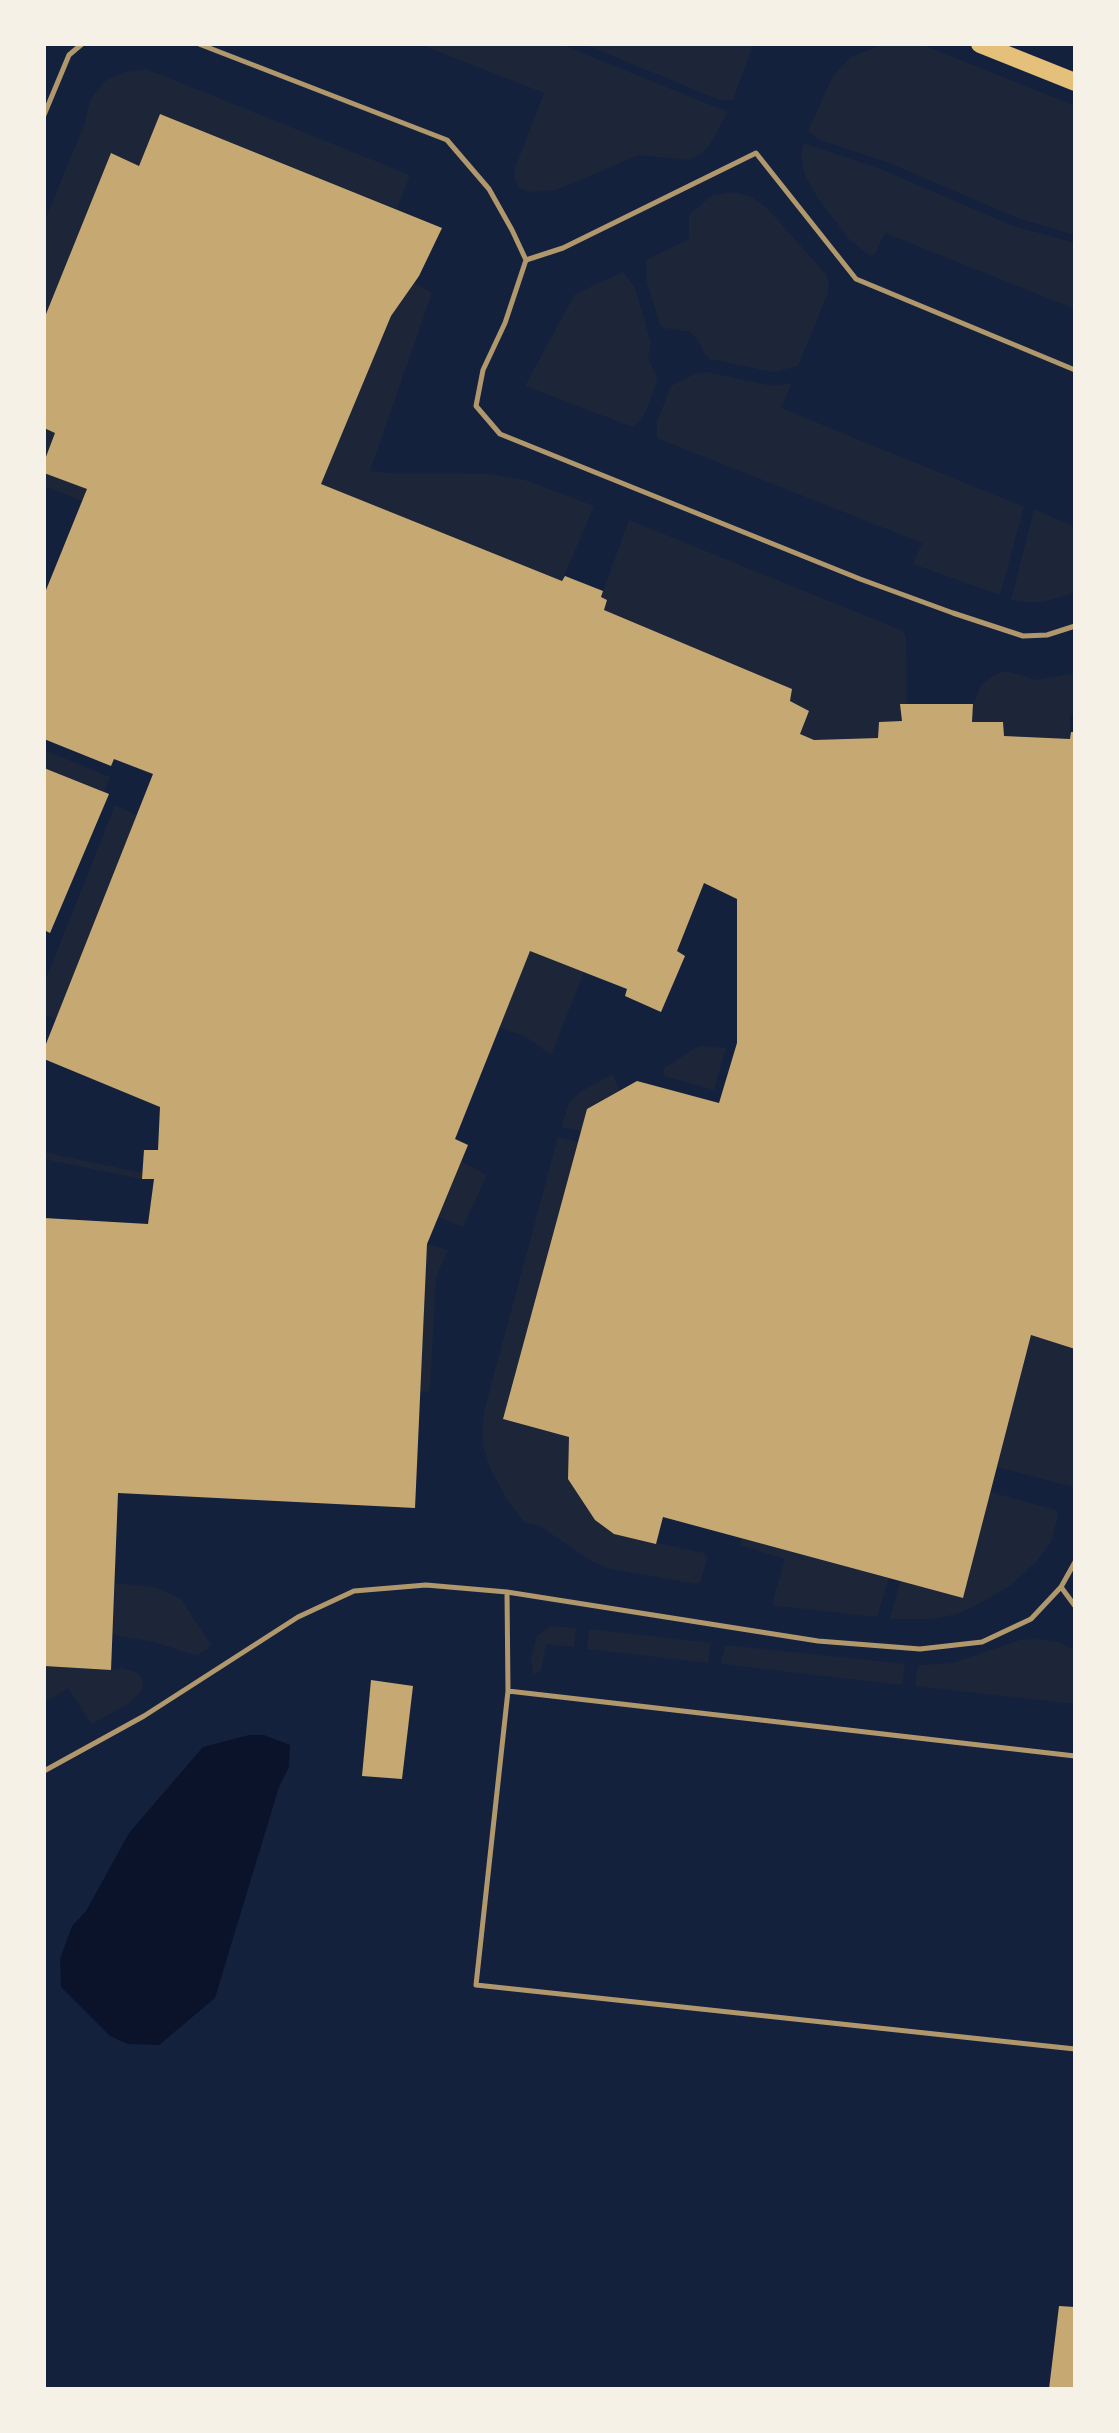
<!DOCTYPE html>
<style>
body{margin:0}
#map{position:relative;width:1119px;height:2433px;overflow:hidden;background:#14213d;font-family:"DM Sans",sans-serif}
canvas{display:block}
.frame{position:absolute;inset:0;border:46px solid #f6f1e7;pointer-events:none}
</style>
<div id="map">
<canvas width="1119" height="2433"></canvas>
<div class="frame"></div>
</div>
<script>
const context = document.querySelector('canvas').getContext('2d');
context.lineJoin = 'round';
function fillPath(path, color) { context.fillStyle = color; context.fill(path, 'evenodd'); }
const toPath = rows => new Path2D(rows.map(r => 'M' + r).join(''));
function trace(path, color, width, dash) { context.strokeStyle = color; context.lineWidth = width; context.lineCap = dash ? 'butt' : 'round'; context.setLineDash(dash || []); context.stroke(path); }
fillPath(toPath([
 [419,44,560,44,728,112,709,146,699,155,688,160,639,155,556,190,532,192,521,189,515,180,514,171,544,93],
 [583,44,753,44,733,100,720,100],
 [883,44,920,44,1075,106,1075,235,1017,218,884,161,818,139,808,131,833,76,851,57],
 [146,69,410,175,397,209,160,114,139,166,111,153,44,319,44,222,85,123,90,100,105,81,125,72],
 [803,143,881,169,1011,225,1075,243,1075,309,885,233,875,254,870,256,849,239,817,197,805,175,801,157],
 [731,192,750,196,766,207,826,274,829,283,827,295,798,366,773,372,710,359,704,353,698,340,690,332,664,328,660,324,647,283,646,260,689,239,689,215,711,196],
 [623,272,635,288,651,343,648,359,656,375,657,381,643,418,633,427,525,386,575,294],
 [414,283,432,293,370,471,388,473,489,474,525,480,594,506,562,581,321,484,391,316],
 [706,372,773,386,792,383,781,408,1024,507,1000,595,913,564,922,543,657,438,657,422,671,386,695,374],
 [44,428,55,433,44,462],
 [44,473,87,489,83,501,46,487,44,491],
 [1034,509,1075,527,1075,592,1044,602,1023,602,1011,600],
 [629,520,903,631,906,637,907,704,900,704,902,721,879,722,878,738,814,740,800,734,809,711,790,701,792,689,604,610,607,600,601,597,603,591],
 [1006,671,1036,680,1075,673,1075,714,1070,715,1070,739,1004,736,1003,722,972,722,973,704,981,685,994,675],
 [44,750,110,777,104,792,44,768],
 [115,805,137,815,56,1019,44,1014,44,984],
 [530,951,584,972,551,1055,526,1037,499,1027],
 [702,1046,726,1048,714,1090,664,1076,663,1069,695,1048],
 [612,1074,620,1091,587,1109,581,1131,561,1127,570,1101,580,1092],
 [558,1137,578,1142,503,1419,569,1437,568,1479,595,1520,614,1534,704,1553,707,1559,700,1582,695,1584,607,1568,591,1561,540,1526,525,1523,507,1500,491,1470,483,1446,482,1428,485,1408],
 [44,1152,142,1173,142,1179,44,1159],
 [461,1161,487,1175,463,1227,438,1217],
 [427,1244,448,1250,436,1277,430,1388,428,1392,420,1391],
 [1031,1335,1075,1349,1075,1486,1073,1487,997,1467],
 [990,1492,1056,1510,1058,1514,1051,1542,1037,1561,1011,1585,975,1606,957,1614,932,1619,890,1619,900,1581,963,1598],
 [741,1538,889,1578,877,1617,777,1606,772,1604,785,1559,740,1545],
 [115,1583,155,1587,181,1599,211,1645,205,1651,195,1655,154,1642,113,1635],
 [551,1626,576,1628,574,1647,546,1644,541,1671,533,1674,531,1659,537,1636],
 [589,1629,711,1643,708,1663,587,1649],
 [1035,1639,1058,1642,1075,1650,1075,1704,915,1686,918,1665,953,1663,1020,1640],
 [725,1645,905,1664,902,1685,721,1664],
 [44,1666,111,1670,122,1668,138,1673,143,1681,142,1690,131,1702,92,1724,68,1688,44,1703]
]), '#1d2539');
fillPath(toPath([
 [249,1735,264,1735,290,1745,289,1767,279,1787,215,1998,159,2045,128,2044,110,2036,61,1987,60,1959,72,1926,86,1911,129,1833,203,1747]
]), '#0b132b');
fillPath(toPath([
 [160,114,442,228,419,276,391,316,321,484,562,581,565,576,603,591,601,597,607,600,604,610,792,689,790,701,809,711,800,734,814,740,878,738,879,722,902,721,900,704,973,704,972,722,1003,722,1004,736,1070,739,1071,732,1075,732,1075,1349,1031,1335,963,1598,663,1517,656,1544,614,1534,595,1520,568,1479,569,1437,503,1419,587,1109,637,1081,719,1103,737,1043,737,899,704,883,677,951,685,956,661,1012,625,996,627,989,530,951,455,1139,468,1145,427,1244,415,1508,118,1493,111,1670,44,1666,44,1218,148,1224,154,1179,142,1179,144,1150,158,1150,160,1107,44,1059,44,1049,153,774,114,759,111,766,44,739,44,595,87,489,44,473,44,462,55,433,44,428,44,319,111,153,139,166],
 [44,768,109,794,50,933,44,930],
 [371,1680,413,1686,402,1779,362,1776],
 [1059,2306,1075,2307,1075,2389,1049,2389]
]), '#c6a872');
trace(toPath([
 [199,44,447,140,489,189,512,230,526,260],
 [44,115,69,55,82,44],
 [1075,370,856,279,756,153,563,248,526,260,505,323,483,370,476,406,500,434,860,579,953,613,1023,636,1047,635,1075,626],
 [1061,1587,1075,1606],
 [507,1592,508,1691,476,1985,1075,2049],
 [508,1691,1075,1756],
 [44,1771,144,1716,298,1617,354,1591,426,1585,507,1592,818,1641,920,1649,982,1642,1031,1619,1061,1587,1075,1562]
]), '#b1986c', 5);
trace(toPath([
 [980,44,1075,82]
]), '#e5c07b', 18);
</script>
